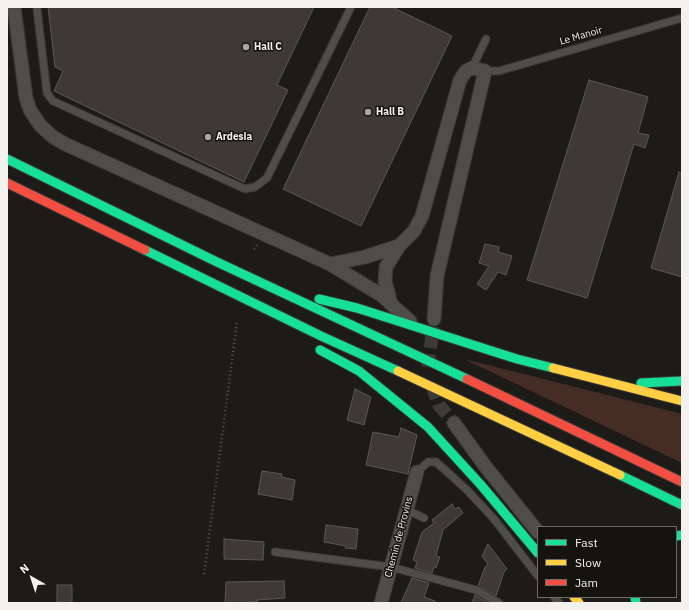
<!DOCTYPE html>
<style>
body{margin:0}
#map{position:relative;width:689px;height:610px;overflow:hidden;background:#1d1b18;font-family:"IBM Plex Sans",sans-serif}
canvas{display:block}
.frame{position:absolute;inset:0;border:8px solid #f2f1ed;pointer-events:none}
.legend{position:absolute;left:537px;top:526px;width:140px;height:72px;box-sizing:border-box;background:#15130e;border:1px solid #6d6c67;margin:0;padding:5px 7px;list-style:none;font-size:12px;color:#f2f1ed}
.legend li{display:flex;align-items:center;gap:8px;height:20px}
.legend b{width:20px;border:1px solid #6d6c67}
.north{position:absolute;left:12px;top:558px;width:40px;height:40px;-webkit-text-stroke:3px #15130e;paint-order:stroke;rotate:321deg;font-size:11px;font-weight:700;line-height:16px;text-align:center;color:#f2f1ed}
.north::after{content:'';display:block;margin:auto;width:14px;height:18px;background:#f2f1ed;clip-path:polygon(50% 0,100% 100%,50% 72%,0 100%)}
</style>
<div id="map">
<canvas width="689" height="610"></canvas>
<div class="frame"></div>
<ul class="legend">
<li><b style="height:5px;background:#16e098"></b>Fast</li>
<li><b style="height:5px;background:#ffcf43"></b>Slow</li>
<li><b style="height:5px;background:#f24e42"></b>Jam</li>
</ul>
<div class="north">N</div>
</div>
<script>
const context = document.querySelector('canvas').getContext('2d');
context.lineJoin = 'round';
function fillPath(path, color) { context.fillStyle = color; context.fill(path, 'evenodd'); }
const toPath = rows => new Path2D(rows.map(r => 'M' + r).join(''));
function trace(path, color, width, dash) { context.strokeStyle = color; context.lineWidth = width; context.lineCap = dash ? 'butt' : 'round'; context.setLineDash(dash || []); context.stroke(path); }
function write(font, color, halo, rows, align = 'center') {
  context.font = font + ' "IBM Plex Sans",sans-serif'; context.lineWidth = 3; context.setLineDash([]); context.textBaseline = 'middle'; context.strokeStyle = halo; context.fillStyle = color; for (const [text, x, y, turn = 0] of rows) {
    context.save(); context.translate(x, y); context.rotate((+turn || 0) * Math.PI / 180); context.textAlign = isNaN(turn) ? turn : align; if (halo) context.strokeText(text, 0, 0); context.fillText(text, 0, 0); context.restore();
  }
}
fillPath(toPath([
 [464,359,682,414,682,463]
]), '#452d25');
const building = toPath([
 [48,7,314,7,277,85,288,90,244,182,54,91,63,71,55,67,48,7],
 [370,7,392,7,452,36,361,226,283,189,370,7],
 [589,80,648,97,638,133,649,135,645,148,634,144,587,298,527,280,589,80],
 [679,172,682,173,682,277,651,268,679,172],
 [485,244,499,247,498,252,512,256,506,275,498,272,486,290,477,284,489,266,479,263,485,244],
 [355,389,371,397,364,425,347,420,355,389],
 [401,428,417,435,408,474,366,465,373,432,399,437,401,428],
 [262,471,282,474,281,477,295,480,292,500,258,494,262,471],
 [452,504,455,509,459,507,463,513,443,530,436,556,440,557,436,568,434,567,432,573,415,568,417,562,413,560,422,532,434,523,432,520,452,504],
 [326,525,358,529,356,549,345,548,346,546,324,542,326,525],
 [224,539,264,542,263,560,224,559,224,539],
 [488,544,507,569,504,572,496,596,478,586,485,567,488,564,482,556,488,544],
 [412,578,429,583,424,597,435,601,435,603,401,603,412,578],
 [284,581,285,598,257,600,257,602,225,603,226,582,284,581],
 [57,585,72,585,72,603,57,602,57,585],
 [475,595,489,603,472,603,475,595]
]);
fillPath(building, '#3e3934');
trace(building, '#5a5856', 1);
trace(toPath([
 [428,367,433,327],
 [432,386,439,405,454,423]
]), '#3d3b38', 13, [13, 6]);
const lane = toPath([
 [37,9,47,93,53,101,245,189,255,187,267,178,351,7],
 [472,68,486,39],
 [485,71,499,71,682,18],
 [417,472,428,462,436,462,444,469,467,490,494,519,538,576],
 [407,510,424,518],
 [275,552,391,567,476,590,499,603],
 [554,597,559,603]
]);
const street = toPath([
 [14,7,26,98,30,110,40,125,53,137,65,144,330,264,381,295,410,321],
 [330,264,365,257,399,246],
 [391,304,385,281,386,267,399,246,414,231,422,216,460,80,466,71,472,68,485,71,437,276,434,319],
 [454,423,485,466,538,532],
 [381,603,417,472]
]);
const fast = toPath([
 [7,159,217,262,467,379],
 [145,250,321,336,398,371],
 [319,299,357,308,517,359,553,368],
 [320,350,359,371,428,427,481,485,538,553],
 [641,383,682,381],
 [620,475,682,505],
 [676,536,682,535],
 [635,597,636,603]
]);
const slow = toPath([
 [553,368,682,401],
 [398,371,620,475],
 [574,597,579,603]
]);
const jam = toPath([
 [7,183,145,250],
 [467,379,682,482]
]);
trace(lane, '#3a3836', 9);
trace(street, '#3a3836', 15);
trace(fast, '#3a3836', 11);
trace(slow, '#3a3836', 11);
trace(jam, '#3a3836', 11);
trace(toPath([
 [254,249,257,245],
 [204,574,237,322]
]), '#565654', 2.5, [1, 3]);
trace(lane, '#4e4d4b', 7);
trace(street, '#4e4d4b', 13);
trace(fast, '#16e098', 9);
trace(slow, '#ffcf43', 9);
trace(jam, '#f24e42', 9);
for (const [x, y, r, color] of [
 [246,47,4,"#a7a6a2"],
 [368,112,4,"#a7a6a2"],
 [208,137,4,"#a7a6a2"]
]) { const dot = new Path2D(); dot.arc(x, y, r, 0, 2 * Math.PI); context.fillStyle = color; context.fill(dot); trace(dot, '#15130e', 1.5); }
write('10px', '#f2f1ed', '#15130e', [
 ["Le Manoir",581,36,-16],
 ["Chemin de Provins",399,537,-75]
]);
write('bold 10px', '#f2f1ed', '#15130e', [
 ["Hall C",254,47],
 ["Hall B",376,112],
 ["Ardesia",216,137]
], 'left');
</script>
